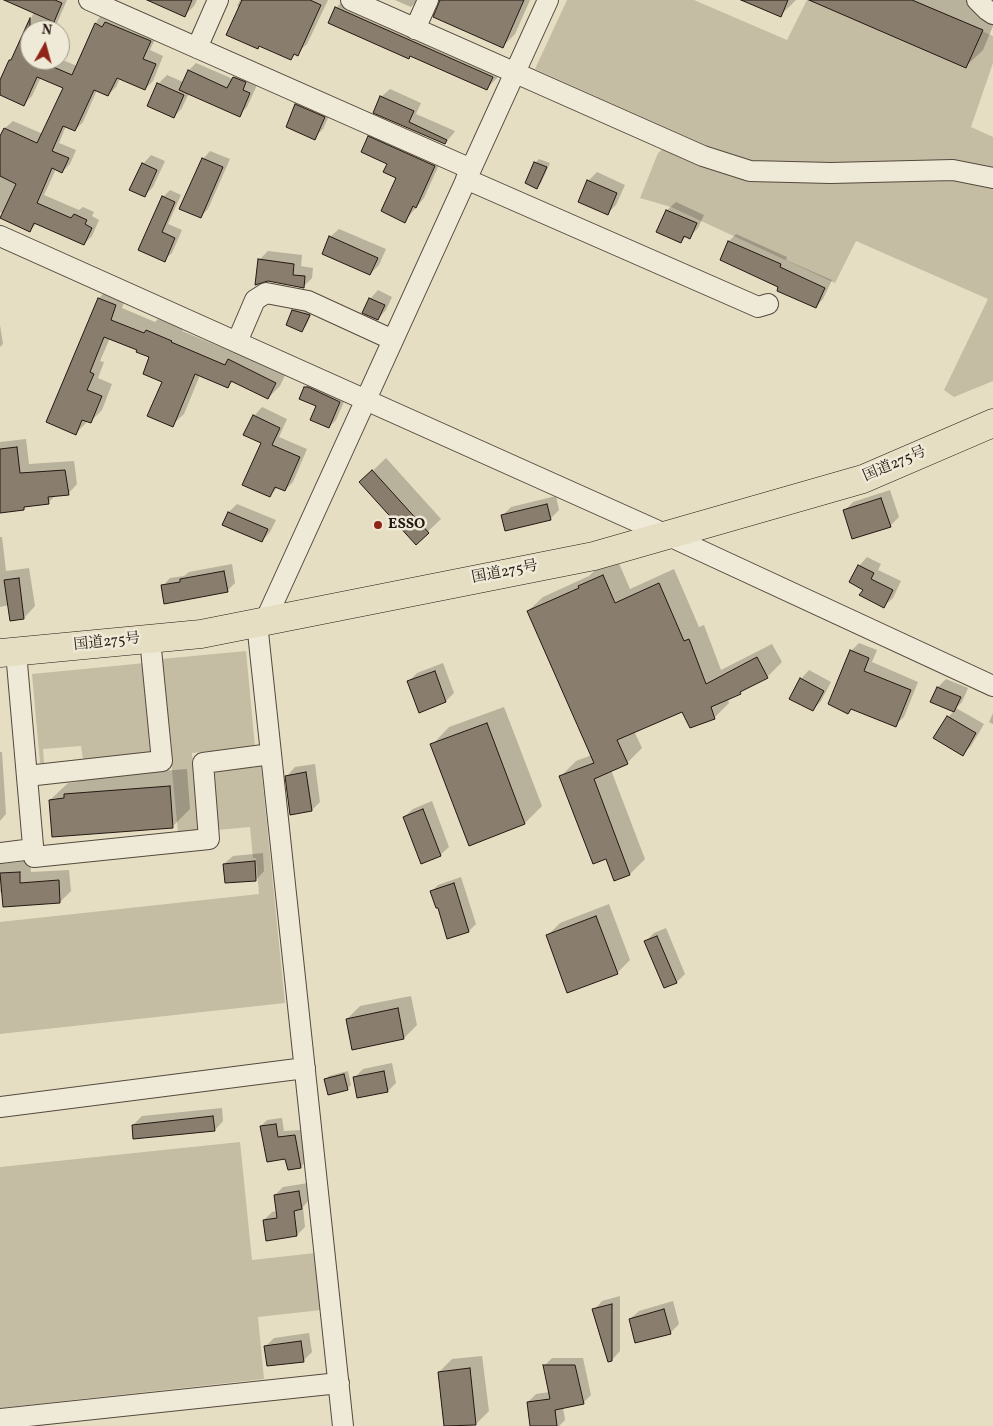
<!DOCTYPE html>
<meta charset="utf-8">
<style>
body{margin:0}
#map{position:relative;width:993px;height:1426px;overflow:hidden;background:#e6dec2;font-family:Vollkorn,serif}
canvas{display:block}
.north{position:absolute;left:20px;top:20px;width:50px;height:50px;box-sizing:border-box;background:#efead7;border:1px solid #9e9688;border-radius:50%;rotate:7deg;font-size:14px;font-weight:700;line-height:20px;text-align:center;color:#241712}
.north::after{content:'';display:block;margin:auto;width:18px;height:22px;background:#8f2418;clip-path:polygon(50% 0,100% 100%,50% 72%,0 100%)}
</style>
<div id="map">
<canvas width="993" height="1426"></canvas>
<div class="north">N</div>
</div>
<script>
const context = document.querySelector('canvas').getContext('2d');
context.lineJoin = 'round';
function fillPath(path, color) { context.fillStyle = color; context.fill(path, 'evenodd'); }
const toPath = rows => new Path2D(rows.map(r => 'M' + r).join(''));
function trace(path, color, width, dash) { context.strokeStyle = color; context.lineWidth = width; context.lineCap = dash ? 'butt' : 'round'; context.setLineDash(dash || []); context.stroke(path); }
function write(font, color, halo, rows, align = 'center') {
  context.font = font + ' Vollkorn,"Noto Serif JP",serif'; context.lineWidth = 5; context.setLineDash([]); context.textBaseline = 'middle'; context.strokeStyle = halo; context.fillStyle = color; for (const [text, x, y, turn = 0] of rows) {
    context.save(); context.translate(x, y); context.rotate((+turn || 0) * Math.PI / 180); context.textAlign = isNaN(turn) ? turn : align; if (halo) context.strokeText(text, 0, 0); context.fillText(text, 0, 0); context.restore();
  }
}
fillPath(toPath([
 [567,0,694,0,787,40,807,0,913,0,993,36,993,63,971,127,993,137,993,170,806,165,747,161,712,148,535,69],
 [664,148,728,171,943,178,993,187,993,381,954,397,944,390,988,299,856,241,835,283,671,207,640,198,658,153],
 [246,651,255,747,192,753,199,830,178,832,161,659],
 [145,663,154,754,83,760,81,746,43,749,44,763,40,763,32,674],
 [261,765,285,1003,0,1034,0,922,259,894,256,858,253,858,250,827,217,830,212,773],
 [240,1142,252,1260,315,1253,321,1310,258,1317,264,1379,0,1408,0,1167]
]), '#c5bca4');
fillPath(toPath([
 [7,0,67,0,54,30,30,30,30,60,60,59,77,66,98,19,106,11,158,33,150,50,163,56,153,81,145,89,120,78,116,87,108,95,97,90,83,122,75,130,66,126,59,143,76,150,70,164,62,172,56,169,44,195,79,210,83,207,94,212,92,216,99,220,92,236,84,244,37,223,30,231,0,212,0,137,5,128,13,121,43,134,64,87,41,77,32,96,24,104,0,93,0,83,10,65,34,12],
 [154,0,197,0,194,6,184,16],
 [240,0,328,0,307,44,290,59,240,7,237,6],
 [344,0,500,75,487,88,411,55,409,57,336,8],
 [395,0,418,0,411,7],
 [441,0,530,0,515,34,502,47],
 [744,0,796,0,780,16],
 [812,0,966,0,993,12,993,26,983,50,966,66],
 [196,63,233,79,242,70,257,85,247,107,239,115,189,93,182,108,174,117,149,106,158,84,167,75,183,82,189,70],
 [390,89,421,103,416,114,455,131,453,134,445,143,375,112,381,97],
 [305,96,332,109,323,129,314,138,296,105],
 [377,129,442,158,424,198,405,221,398,177,369,137],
 [210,151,230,159,208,209,200,217,203,159],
 [151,155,165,161,153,187,144,196,143,164],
 [539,159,550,163,541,183,537,187,535,163],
 [597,172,625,185,616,205,608,213,588,181],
 [170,190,181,195,168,224,182,230,172,253,164,260,139,249,163,197],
 [676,202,704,215,698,228,690,237,687,236,681,242,658,232,667,210],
 [339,229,386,249,379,265,370,274,330,237],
 [736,234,787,257,786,260,832,280,823,299,816,307,780,287,721,259,729,241],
 [268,251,302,255,301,266,313,268,312,278,303,287,259,260],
 [110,287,127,294,122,308,155,322,158,319,183,329,182,331,235,353,240,348,287,371,280,386,268,398,234,381,228,386,200,375,184,414,172,425,163,381,151,357,139,349,110,338,100,361,104,362,98,378,112,384,102,410,90,422,88,421,76,433,99,298],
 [378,290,392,297,386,310,378,319,370,299],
 [297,307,313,311,306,326,302,330,293,311],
 [0,325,3,344,0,347],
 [313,379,347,395,336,420,329,427,317,406,301,399,306,386],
 [262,407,287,419,279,437,307,449,293,482,285,490,278,487,270,495,262,442,254,416],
 [26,439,29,464,74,461,77,484,68,494,56,495,48,503,27,505,24,509,0,512,0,442],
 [386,458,441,519,416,543,361,482],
 [890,490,899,517,890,526,844,511,853,502],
 [556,496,559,510,550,519,502,516,511,507],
 [237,504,276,520,270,532,262,541,223,524,229,512],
 [0,537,2,537,6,571,29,568,35,606,24,618,9,605,0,607],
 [867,557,881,564,878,570,901,581,893,598,884,606,864,589,859,566],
 [618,561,630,589,674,569,699,627,704,625,721,670,772,644,782,662,767,677,728,699,729,703,714,718,683,710,634,731,642,748,627,763,611,770,645,859,630,874,615,879,607,857,561,776,576,761,592,755,528,611,543,597,589,576,594,571],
 [232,564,235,583,227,591,163,586,170,578,184,576,189,572],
 [859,643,877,650,872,662,918,682,904,717,895,725,853,708,848,713,851,651],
 [443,663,454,693,446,701,408,682,417,673],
 [809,670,831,682,821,701,813,710,801,679],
 [946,679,968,688,962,702,956,708,984,724,971,746,963,754,948,717,954,711,938,687],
 [504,707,542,806,525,823,432,745,449,727],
 [993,713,993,724,989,722],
 [0,752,2,752,6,814,0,821],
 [315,764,320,802,312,810,287,776,295,767],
 [187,769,190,809,172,827,50,800,68,783,77,782,83,777],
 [432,801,449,847,440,855,404,817,413,809],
 [263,853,264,871,256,880,224,864,233,856],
 [30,861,31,872,69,870,71,891,60,902,0,892,0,864],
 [461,877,476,924,469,931,431,892,438,885],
 [609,904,630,960,617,973,547,936,560,923],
 [666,928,685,974,677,982,646,941,654,933],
 [411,996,417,1025,404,1038,347,1019,360,1006],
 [392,1063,396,1083,388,1091,354,1078,363,1069],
 [348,1071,351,1085,347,1089,325,1080,329,1076],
 [222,1108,223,1121,215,1130,133,1125,142,1116],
 [282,1118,284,1131,301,1130,307,1160,301,1167,286,1157,261,1126,267,1120],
 [308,1183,310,1199,303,1207,305,1227,297,1235,264,1220,272,1212,277,1211,275,1195,283,1187],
 [620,1296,620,1351,612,1360,594,1310,602,1301],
 [673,1301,679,1324,670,1333,630,1319,639,1311],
 [309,1333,312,1352,303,1361,266,1346,274,1338],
 [482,1356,489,1411,476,1424,445,1426,439,1372,452,1359],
 [552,1358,583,1358,591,1395,583,1403,563,1407,565,1420,559,1426,531,1426,528,1402,536,1394,550,1392,544,1366]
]), '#0003');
const building = toPath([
 [4,0,55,0,62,3,54,22,4,0],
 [147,0,192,0,185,17,147,0],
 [242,0,310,0,321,5,298,56,294,54,291,60,259,46,258,49,226,35,242,0],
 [440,0,524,0,503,48,433,17,440,0],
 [741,0,788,0,781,17,741,0],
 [809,0,912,0,983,30,966,68,809,0],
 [335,7,493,77,487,90,410,56,409,59,328,23,335,7],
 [30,18,30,60,37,60,72,75,95,23,102,27,105,22,151,41,143,59,156,64,145,90,117,78,108,96,94,90,75,131,63,126,52,151,69,158,62,173,52,168,37,203,71,218,74,214,87,220,85,224,92,228,84,245,34,223,30,232,0,218,16,184,0,176,0,136,4,128,37,143,63,88,37,77,24,106,0,95,0,80,9,60,11,60,30,18],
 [188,70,227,88,233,77,246,82,243,90,250,93,240,117,179,90,188,70],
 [157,83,184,95,174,118,147,106,157,83],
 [380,96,414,111,409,122,447,140,445,144,373,113,380,96],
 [295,104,325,117,315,140,286,127,295,104],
 [368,136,435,166,416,208,413,206,405,223,381,211,396,178,383,172,387,164,361,152,368,136],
 [202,158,223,167,201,218,179,209,202,158],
 [534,162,547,167,537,189,525,183,534,162],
 [142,163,157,170,145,197,129,190,142,163],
 [587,180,617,193,608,215,578,202,587,180],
 [162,196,175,202,162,232,175,238,165,262,138,250,162,196],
 [666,210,697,223,690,239,684,236,681,243,656,232,666,210],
 [329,236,378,258,370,275,322,254,329,236],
 [728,241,781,264,780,267,825,288,816,308,777,291,778,287,720,260,728,241],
 [258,259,294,264,293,275,305,276,304,288,268,281,255,285,258,259],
 [98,298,116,305,111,320,144,333,146,330,172,341,171,342,225,365,228,359,276,383,268,399,231,381,228,388,195,374,173,427,147,416,162,382,143,374,149,357,136,352,137,350,104,337,90,372,94,374,87,390,102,396,91,423,82,420,76,435,46,422,98,298],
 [369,298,385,305,378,320,362,313,369,298],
 [292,310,310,315,302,332,286,325,292,310],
 [304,387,308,387,340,402,329,428,310,420,316,406,299,399,304,387],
 [253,415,280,428,272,445,300,457,285,491,275,487,270,497,242,485,261,443,243,435,253,415],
 [17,447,20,473,65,470,69,495,48,497,49,504,24,507,24,510,0,513,0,449,17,447],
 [372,470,429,533,416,545,359,482,372,470],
 [881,498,891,527,852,539,843,510,881,498],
 [547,504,551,520,505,531,501,515,547,504],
 [228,512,268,529,262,542,222,525,228,512],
 [858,565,874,573,871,579,893,590,884,608,859,595,863,590,849,582,858,565],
 [224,571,228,592,164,604,161,585,180,582,180,579,224,571],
 [603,575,615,603,659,583,684,641,689,639,706,684,757,657,768,678,740,692,741,694,711,707,715,719,690,728,682,712,617,740,628,764,594,779,630,875,614,881,606,859,593,864,559,776,594,763,527,611,579,588,578,586,603,575],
 [19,578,24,619,10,621,4,580,19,578],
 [850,650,869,658,864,671,911,690,896,727,851,709,848,714,828,704,850,650],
 [435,671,446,702,419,713,407,681,435,671],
 [800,678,824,691,813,711,789,699,800,678],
 [937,687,961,697,954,712,930,702,937,687],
 [947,716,976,733,963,756,933,738,947,716],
 [487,723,525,824,469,846,430,744,487,723],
 [306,772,312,811,290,815,285,776,306,772],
 [170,786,173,828,52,837,49,800,64,798,64,794,170,786],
 [423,809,441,856,421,864,403,817,423,809],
 [255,861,256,881,225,883,223,864,255,861],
 [20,872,20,883,59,880,60,903,3,907,0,873,20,872],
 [454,883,469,932,447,939,438,908,436,908,430,891,454,883],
 [596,916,618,974,567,993,546,935,596,916],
 [657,936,677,983,664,988,644,941,657,936],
 [398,1008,404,1039,352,1050,346,1019,398,1008],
 [384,1071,388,1092,357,1098,353,1077,384,1071],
 [344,1074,348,1090,328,1095,324,1079,344,1074],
 [213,1116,215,1131,133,1139,132,1125,213,1116],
 [276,1124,278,1137,295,1135,301,1168,288,1170,285,1159,267,1162,260,1126,276,1124],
 [299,1191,302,1209,294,1211,297,1236,266,1241,263,1220,277,1218,274,1195,299,1191],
 [612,1304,612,1361,608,1362,592,1309,612,1304],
 [664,1309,671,1334,635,1343,629,1319,664,1309],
 [301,1341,304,1362,267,1366,264,1346,301,1341],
 [543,1365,575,1365,584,1404,555,1410,557,1426,530,1426,527,1402,550,1399,543,1365],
 [470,1368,476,1425,444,1426,438,1372,470,1368]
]);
fillPath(building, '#897e6e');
trace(building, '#241712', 1);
const minor = toPath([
 [89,0,471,169],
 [351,0,703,156,750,171,831,173,953,170,993,178],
 [977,0,987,10,993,14],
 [415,29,428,0],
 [197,48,218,0],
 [466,179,758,307,768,304],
 [0,236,667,535,993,686],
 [237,342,255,300,266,293,308,301,393,340],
 [265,621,548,0],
 [257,623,343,1426],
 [16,652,34,857,209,839,203,763,271,754],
 [27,776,162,761,150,639],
 [0,853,33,849],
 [0,1107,305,1068],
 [0,1419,339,1383]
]);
const highway = toPath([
 [0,653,201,634,594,556,863,479,993,423]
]);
trace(minor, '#54493e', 22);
trace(highway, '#241712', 29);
trace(minor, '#efead7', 20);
trace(highway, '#e6dec2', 28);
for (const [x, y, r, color] of [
 [378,525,5,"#8f2418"]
]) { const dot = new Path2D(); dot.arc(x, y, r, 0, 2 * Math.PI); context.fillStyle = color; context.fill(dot); trace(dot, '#efead7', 2); }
write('15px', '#241712', '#efead7', [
 ["国道275号",895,465,-23],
 ["国道275号",505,573,-11],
 ["国道275号",107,643,-6]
]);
write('bold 15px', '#241712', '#efead7', [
 ["ESSO",388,525]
], 'left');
</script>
